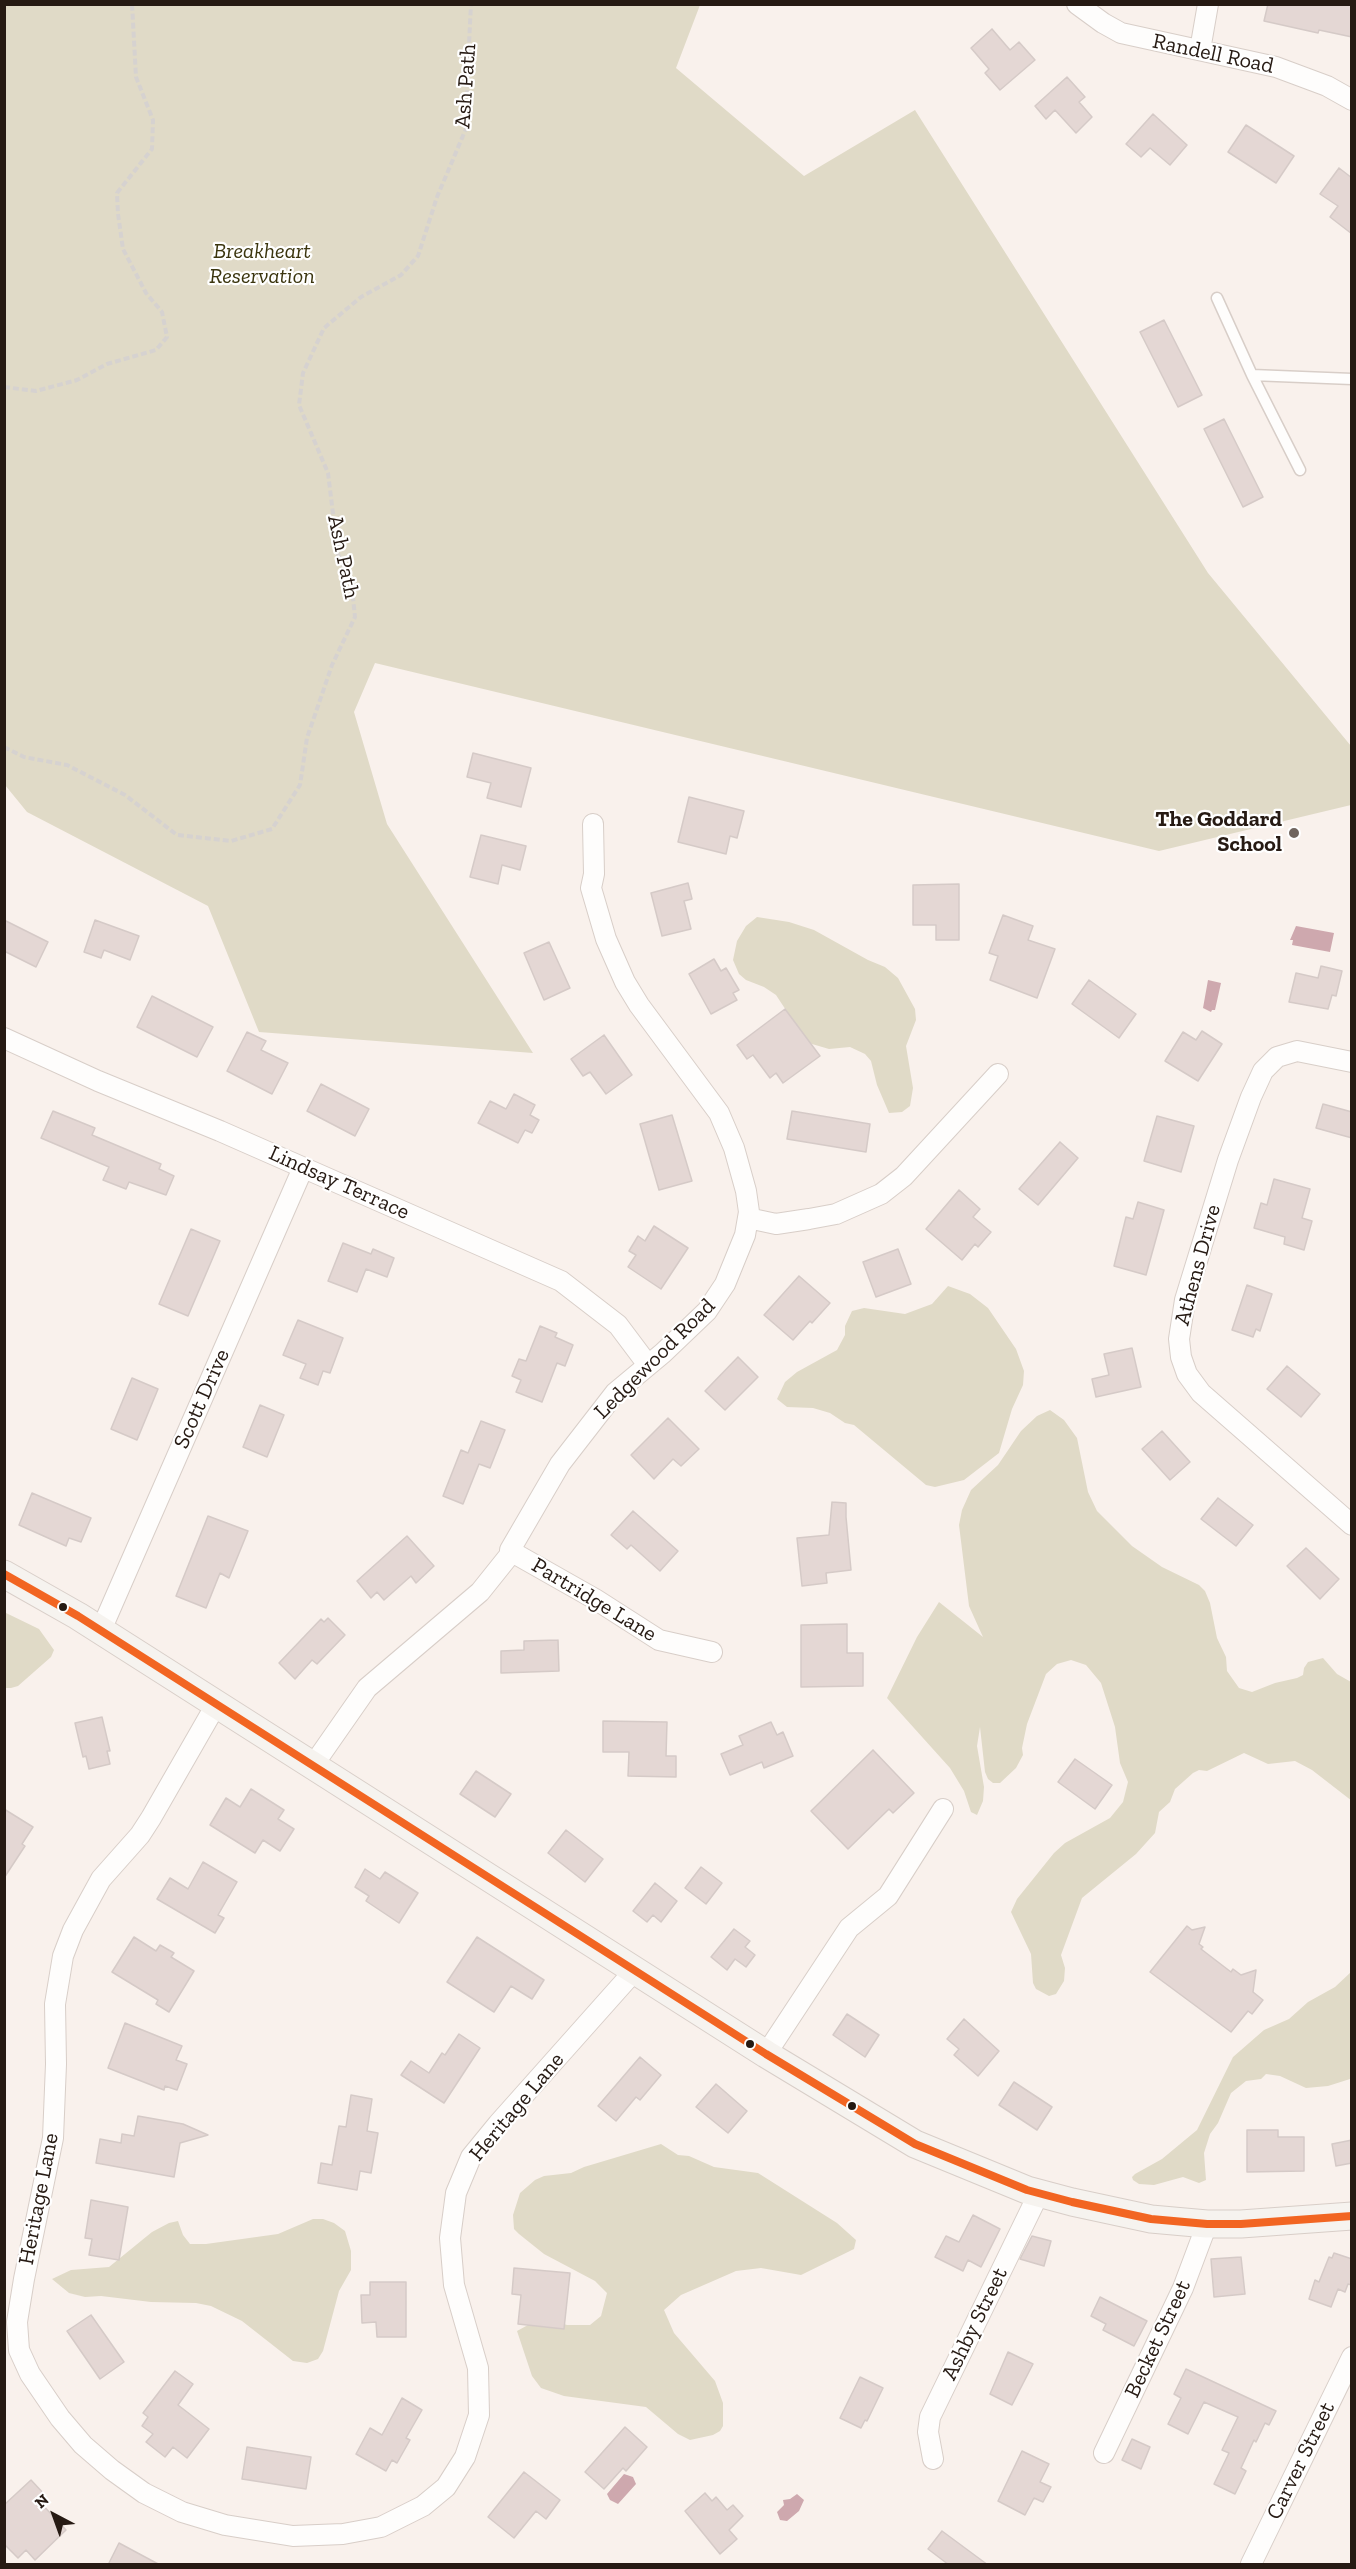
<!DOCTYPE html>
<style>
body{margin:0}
#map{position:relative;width:1356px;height:2569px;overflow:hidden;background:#f9f1ec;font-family:"Zilla Slab",serif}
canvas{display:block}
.frame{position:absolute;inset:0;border:6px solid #261a13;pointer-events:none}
.north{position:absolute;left:24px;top:2485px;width:60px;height:60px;-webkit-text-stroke:4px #fff;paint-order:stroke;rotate:319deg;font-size:16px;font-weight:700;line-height:24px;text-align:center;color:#261a13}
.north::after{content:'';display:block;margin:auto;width:21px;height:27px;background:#261a13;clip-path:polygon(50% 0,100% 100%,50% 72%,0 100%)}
</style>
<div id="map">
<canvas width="1356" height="2569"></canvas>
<div class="frame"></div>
<div class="north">N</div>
</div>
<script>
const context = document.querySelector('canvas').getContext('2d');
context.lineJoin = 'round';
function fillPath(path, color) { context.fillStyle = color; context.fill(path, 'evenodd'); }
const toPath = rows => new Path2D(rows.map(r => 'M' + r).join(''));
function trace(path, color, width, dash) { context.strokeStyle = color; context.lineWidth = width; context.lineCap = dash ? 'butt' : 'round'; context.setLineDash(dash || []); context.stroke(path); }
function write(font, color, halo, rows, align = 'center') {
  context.font = font + ' "Zilla Slab",serif'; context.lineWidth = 4.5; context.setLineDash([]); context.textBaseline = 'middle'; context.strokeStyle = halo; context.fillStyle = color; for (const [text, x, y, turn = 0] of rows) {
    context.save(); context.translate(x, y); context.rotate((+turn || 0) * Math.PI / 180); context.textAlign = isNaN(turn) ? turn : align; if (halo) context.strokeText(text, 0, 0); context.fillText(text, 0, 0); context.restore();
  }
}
fillPath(toPath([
 [4,5,700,5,676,68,804,176,915,110,1208,573,1351,746,1351,805,1159,851,375,663,354,712,387,824,533,1053,259,1032,208,906,27,812,5,785],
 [757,917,789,922,814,930,868,960,885,967,898,978,915,1009,916,1020,906,1046,913,1088,910,1106,902,1112,889,1113,877,1085,871,1061,865,1054,850,1047,829,1049,812,1044,805,1039,776,995,764,987,746,980,739,974,733,960,737,941,746,926],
 [948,1286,970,1294,988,1308,1016,1349,1024,1371,1023,1385,1012,1409,999,1453,964,1480,935,1487,926,1485,854,1425,845,1423,830,1413,813,1408,787,1407,777,1399,785,1382,797,1372,837,1350,845,1335,845,1326,852,1311,864,1308,905,1314,932,1304],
 [1050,1410,1064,1420,1077,1438,1088,1492,1097,1511,1132,1546,1162,1567,1199,1585,1205,1591,1210,1603,1217,1638,1226,1657,1227,1671,1239,1688,1252,1692,1275,1683,1297,1678,1303,1675,1304,1668,1308,1662,1323,1658,1337,1674,1351,1682,1352,1801,1312,1770,1295,1761,1268,1764,1244,1753,1207,1771,1199,1770,1193,1773,1175,1789,1170,1802,1159,1812,1155,1833,1136,1854,1082,1898,1061,1955,1065,1968,1064,1981,1056,1994,1049,1996,1036,1989,1033,1983,1031,1954,1011,1912,1017,1899,1054,1853,1065,1843,1110,1818,1123,1802,1128,1782,1120,1763,1115,1727,1101,1683,1086,1665,1071,1660,1057,1664,1046,1674,1027,1724,1022,1748,1023,1755,1016,1768,1000,1783,993,1783,988,1779,985,1772,980,1727,977,1746,984,1787,983,1801,977,1815,971,1812,964,1791,950,1768,887,1698,917,1637,939,1602,983,1637,969,1606,959,1525,962,1510,971,1490,998,1465,1021,1431,1037,1416],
 [4,1612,39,1629,54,1650,51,1657,18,1686,11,1688,5,1688],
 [1351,1972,1350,2079,1328,2086,1306,2088,1280,2076,1266,2074,1261,2079,1246,2081,1231,2093,1218,2123,1210,2134,1204,2153,1206,2180,1199,2183,1183,2177,1154,2185,1139,2184,1133,2180,1132,2177,1135,2174,1162,2159,1197,2130,1233,2057,1264,2030,1289,2019,1308,2002,1335,1987],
 [661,2144,678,2155,689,2156,714,2167,758,2173,837,2223,856,2240,854,2249,801,2275,761,2268,736,2271,681,2295,664,2310,674,2333,715,2381,723,2403,723,2426,720,2431,713,2435,690,2440,678,2434,646,2407,564,2396,541,2388,532,2376,517,2331,528,2325,555,2321,567,2325,590,2325,601,2316,607,2293,595,2281,544,2254,519,2234,514,2229,513,2215,520,2193,535,2180,544,2176,571,2173,584,2167],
 [313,2219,323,2219,334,2223,345,2231,351,2251,351,2270,339,2291,323,2351,318,2359,307,2363,293,2361,242,2321,211,2306,196,2303,151,2302,101,2296,85,2297,69,2293,52,2279,71,2270,109,2267,152,2232,169,2223,178,2221,183,2235,190,2244,206,2244,278,2234]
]), '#e0dac7');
fillPath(toPath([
 [1296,926,1334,933,1330,952,1292,945,1293,940,1290,940],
 [1208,980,1221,983,1215,1010,1212,1010,1211,1012,1203,1008],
 [624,2474,633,2477,636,2484,618,2504,610,2500,607,2494],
 [797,2494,804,2500,799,2511,787,2521,780,2520,777,2512,784,2505,783,2500,790,2499]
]), '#cea8ae');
const building = toPath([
 [1268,4,1352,4,1352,37,1319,30,1318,33,1264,21,1268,4],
 [992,29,1010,50,1019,42,1035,60,1000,90,985,73,989,69,971,48,992,29],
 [1067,77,1085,97,1079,102,1092,117,1076,133,1055,110,1046,119,1035,106,1067,77],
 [1153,114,1187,145,1170,165,1150,148,1141,157,1126,144,1153,114],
 [1246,125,1294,156,1276,183,1228,152,1246,125],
 [1339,168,1352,178,1352,234,1330,217,1338,206,1320,194,1339,168],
 [1164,320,1202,395,1178,407,1140,332,1164,320],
 [1224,419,1263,497,1243,507,1204,429,1224,419],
 [473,753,531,768,521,807,487,798,491,783,467,777,473,753],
 [689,797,744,811,737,838,730,836,726,854,678,842,689,797],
 [481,835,526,846,520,870,502,865,498,884,470,877,481,835],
 [688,883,692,899,684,901,691,929,662,936,651,893,688,883],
 [959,884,959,940,936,940,936,925,913,925,913,885,959,884],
 [1003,915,1033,926,1028,940,1055,949,1037,998,990,980,998,956,989,953,1003,915],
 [4,920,48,942,36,967,4,951,4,920],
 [95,920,139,936,130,960,104,950,101,958,84,952,95,920],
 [549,942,570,988,544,1000,524,953,549,942],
 [714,959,721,971,726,968,739,990,733,993,737,1000,711,1014,689,974,714,959],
 [1321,966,1342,971,1336,996,1332,995,1328,1009,1289,1002,1296,973,1318,978,1321,966],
 [1089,980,1136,1014,1119,1038,1072,1004,1089,980],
 [152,996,213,1027,197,1057,137,1027,152,996],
 [785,1009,820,1056,783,1083,776,1073,770,1078,753,1055,747,1059,737,1045,785,1009],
 [1202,1031,1222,1044,1198,1081,1165,1061,1183,1032,1196,1040,1202,1031],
 [247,1032,266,1041,261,1050,288,1063,272,1094,227,1071,247,1032],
 [604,1035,632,1075,606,1094,590,1072,583,1076,571,1059,604,1035],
 [321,1084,369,1109,355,1136,307,1111,321,1084],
 [514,1094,535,1105,530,1115,539,1120,532,1133,525,1130,518,1143,478,1123,490,1101,506,1109,514,1094],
 [1323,1104,1352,1112,1352,1138,1316,1128,1323,1104],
 [53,1111,95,1128,92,1135,161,1164,159,1169,174,1176,166,1195,129,1182,126,1189,103,1180,109,1167,41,1138,53,1111],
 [792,1111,870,1124,866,1152,787,1139,792,1111],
 [672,1115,692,1181,659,1190,640,1124,672,1115],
 [1157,1116,1194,1126,1181,1172,1144,1161,1157,1116],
 [1060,1142,1078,1158,1038,1205,1019,1189,1060,1142],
 [1274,1179,1310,1189,1302,1218,1312,1221,1304,1250,1284,1244,1285,1237,1254,1228,1261,1203,1267,1205,1274,1179],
 [959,1190,980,1209,973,1217,991,1232,978,1247,975,1244,962,1260,926,1229,959,1190],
 [1138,1202,1164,1210,1146,1275,1114,1266,1126,1217,1133,1219,1138,1202],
 [654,1226,688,1248,661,1289,628,1267,636,1255,629,1251,638,1236,645,1241,654,1226],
 [191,1229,220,1241,188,1316,159,1304,191,1229],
 [343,1243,371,1254,373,1249,394,1258,387,1277,366,1269,357,1292,328,1281,343,1243],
 [898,1249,911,1284,876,1297,863,1262,898,1249],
 [799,1276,830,1303,812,1323,810,1321,793,1340,764,1315,799,1276],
 [1247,1285,1272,1294,1260,1331,1256,1329,1253,1337,1232,1330,1247,1285],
 [298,1320,343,1338,330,1373,323,1371,318,1385,300,1378,306,1364,283,1355,298,1320],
 [540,1326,557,1333,555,1337,573,1345,565,1366,557,1363,542,1402,516,1392,521,1380,512,1376,519,1359,526,1361,540,1326],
 [1132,1348,1141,1387,1096,1397,1092,1379,1109,1375,1104,1354,1132,1348],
 [738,1357,758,1377,725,1410,705,1391,738,1357],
 [1287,1366,1320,1394,1301,1417,1267,1389,1287,1366],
 [132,1378,158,1389,137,1440,111,1429,132,1378],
 [260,1405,284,1415,267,1457,243,1447,260,1405],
 [668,1418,699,1449,681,1466,673,1459,654,1479,631,1455,668,1418],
 [481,1421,505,1430,490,1468,479,1464,463,1504,443,1496,461,1450,468,1453,481,1421],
 [1162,1431,1190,1462,1170,1480,1142,1449,1162,1431],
 [32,1493,91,1518,81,1542,69,1538,66,1546,19,1525,32,1493],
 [1218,1498,1253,1525,1236,1546,1201,1519,1218,1498],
 [832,1502,846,1503,846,1517,851,1570,826,1573,827,1583,802,1586,797,1538,829,1535,832,1502],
 [633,1511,678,1551,660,1571,631,1545,627,1549,611,1535,633,1511],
 [208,1516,248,1531,229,1578,220,1573,206,1608,176,1596,208,1516],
 [407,1536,434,1566,416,1583,411,1576,384,1600,377,1592,371,1598,357,1581,407,1536],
 [1306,1548,1339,1579,1320,1599,1287,1566,1306,1548],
 [328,1618,345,1635,317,1664,312,1660,295,1679,279,1663,321,1619,324,1622,328,1618],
 [847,1624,847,1653,863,1653,863,1686,801,1687,801,1625,847,1624],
 [558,1640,559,1671,501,1673,501,1651,524,1650,524,1641,558,1640],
 [102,1717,110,1751,107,1751,110,1764,89,1769,86,1756,83,1757,75,1723,102,1717],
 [603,1721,667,1722,666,1756,676,1756,676,1777,628,1776,629,1752,603,1752,603,1721],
 [771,1722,777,1735,783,1732,793,1756,764,1768,762,1762,730,1775,721,1754,743,1745,739,1736,771,1722],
 [873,1750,914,1793,893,1813,889,1809,848,1849,811,1811,873,1750],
 [1075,1759,1112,1785,1095,1809,1058,1782,1075,1759],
 [476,1771,511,1794,495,1817,460,1794,476,1771],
 [251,1789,284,1810,278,1819,294,1829,280,1851,263,1840,255,1853,210,1825,226,1798,240,1807,251,1789],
 [4,1809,33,1827,22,1844,25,1846,4,1878,4,1809],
 [566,1830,603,1859,585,1882,548,1853,566,1830],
 [203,1862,237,1882,218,1915,224,1918,215,1933,157,1899,170,1878,188,1889,203,1862],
 [701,1867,722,1883,706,1904,685,1888,701,1867],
 [365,1869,380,1879,385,1872,418,1893,399,1923,366,1901,369,1896,355,1887,365,1869],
 [655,1883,677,1901,661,1922,653,1915,647,1922,633,1911,655,1883],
 [1187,1926,1192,1930,1205,1927,1199,1944,1203,1947,1201,1949,1231,1972,1233,1969,1241,1975,1256,1970,1253,1992,1263,2000,1252,2014,1248,2011,1231,2032,1150,1972,1187,1926],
 [734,1929,750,1941,745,1947,755,1955,746,1967,735,1959,727,1970,711,1957,734,1929],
 [134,1937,156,1951,160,1945,174,1953,171,1957,194,1971,169,2012,156,2004,158,2000,112,1972,134,1937],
 [477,1937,544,1980,532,1999,511,1986,494,2012,447,1982,477,1937],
 [847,2014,879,2035,865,2057,833,2035,847,2014],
 [964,2019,999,2051,978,2076,954,2055,959,2049,947,2039,964,2019],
 [125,2023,182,2046,176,2060,187,2064,177,2090,165,2086,164,2090,108,2068,125,2023],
 [459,2034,480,2048,444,2103,401,2075,411,2061,429,2073,442,2053,445,2055,459,2034],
 [640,2057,661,2075,640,2100,636,2097,616,2121,598,2106,640,2057],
 [1014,2082,1052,2107,1037,2130,999,2105,1014,2082],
 [716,2084,747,2111,728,2133,696,2107,716,2084],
 [351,2095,372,2099,367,2131,378,2133,371,2173,360,2171,357,2190,318,2183,321,2163,332,2165,339,2126,346,2127,351,2095],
 [138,2116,183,2124,208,2135,180,2143,174,2177,96,2163,100,2139,121,2143,122,2134,134,2136,138,2116],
 [1247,2130,1278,2130,1278,2137,1304,2137,1304,2171,1247,2172,1247,2130],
 [1352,2140,1352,2163,1336,2166,1332,2144,1352,2140],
 [91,2200,128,2207,119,2260,89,2255,92,2239,85,2238,91,2200],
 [973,2215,1000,2229,981,2267,968,2260,963,2271,935,2257,946,2236,959,2242,973,2215],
 [1032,2236,1051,2241,1044,2266,1020,2259,1032,2236],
 [1334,2253,1352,2259,1352,2285,1348,2284,1345,2292,1338,2289,1331,2307,1309,2299,1315,2280,1319,2282,1329,2257,1332,2258,1334,2253],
 [1241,2257,1245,2294,1214,2297,1211,2259,1241,2257],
 [514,2268,570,2273,564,2329,518,2324,521,2295,512,2294,514,2268],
 [370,2282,406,2282,406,2337,377,2337,376,2322,362,2323,361,2295,370,2295,370,2282],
 [1100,2297,1147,2321,1134,2346,1103,2330,1106,2324,1091,2316,1100,2297],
 [91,2315,124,2362,100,2379,67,2331,91,2315],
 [1008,2352,1033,2364,1012,2405,990,2394,1008,2352],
 [1186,2369,1276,2411,1269,2425,1265,2423,1256,2442,1254,2440,1241,2468,1246,2471,1235,2494,1214,2484,1229,2453,1222,2450,1238,2417,1204,2402,1188,2434,1168,2424,1181,2398,1174,2394,1186,2369],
 [175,2371,193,2384,178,2405,209,2429,187,2458,173,2447,165,2457,146,2442,153,2434,142,2426,148,2417,143,2413,175,2371],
 [860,2377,883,2388,867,2421,865,2420,861,2428,840,2418,860,2377],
 [402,2398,422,2410,406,2438,410,2440,397,2463,392,2460,386,2471,356,2454,370,2428,382,2435,402,2398],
 [625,2427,647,2447,626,2471,623,2468,604,2489,585,2472,625,2427],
 [1132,2439,1150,2447,1141,2469,1122,2460,1132,2439],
 [247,2447,311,2457,306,2489,242,2479,247,2447],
 [1022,2451,1049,2464,1040,2482,1051,2487,1043,2502,1034,2498,1025,2515,998,2501,1022,2451],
 [524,2472,560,2500,546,2519,536,2511,514,2538,488,2517,524,2472],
 [31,2480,45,2495,39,2501,66,2530,35,2560,26,2550,18,2558,4,2544,4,2505,31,2480],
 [705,2493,712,2501,716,2497,727,2510,733,2505,743,2516,729,2530,737,2539,720,2554,685,2511,705,2493],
 [942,2531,988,2565,949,2565,928,2549,942,2531],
 [119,2543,160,2565,108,2565,119,2543]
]);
fillPath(building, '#e4d7d4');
trace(building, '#d5cac7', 1.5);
const lane = toPath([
 [1217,298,1252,375,1352,379],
 [1252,375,1300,470]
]);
const street = toPath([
 [1077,4,1103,23,1121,33,1276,67,1327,86,1352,100],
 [1200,50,1208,4],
 [4,1038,98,1081,220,1131,561,1281,618,1325,648,1365],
 [1352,1062,1297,1051,1277,1057,1263,1071,1251,1097,1228,1160,1185,1300,1179,1339,1181,1357,1187,1374,1201,1393,1352,1525],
 [748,1218,776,1224,809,1219,836,1214,881,1194,904,1176,998,1074],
 [512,1552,595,1599,659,1640,712,1652],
 [101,1630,303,1168],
 [217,1703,151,1818,140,1835,101,1879,73,1930,63,1956,55,2004,56,2064,53,2138,24,2279,17,2322,19,2350,30,2374,60,2418,83,2445,112,2470,144,2493,182,2512,225,2525,293,2536,343,2534,381,2527,423,2506,446,2487,465,2457,479,2415,478,2368,454,2285,450,2238,456,2193,471,2157,498,2124,636,1969],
 [314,1764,367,1688,480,1592,512,1552,510,1550,560,1464,615,1393,663,1353,707,1311,725,1284,745,1235,749,1212,746,1191,734,1148,719,1113,639,1005,625,982,606,939,591,888,594,874,593,824],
 [766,2054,849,1928,888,1896,943,1809],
 [1104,2453,1183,2288,1207,2224],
 [933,2459,928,2432,930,2417,1039,2193],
 [1251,2564,1352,2357]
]);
const secondary = toPath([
 [4,1574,78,1616,766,2054,915,2144,1027,2190,1072,2202,1151,2219,1207,2224,1241,2224,1352,2216]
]);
trace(lane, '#d8cec8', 13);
trace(street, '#d8cec8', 22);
trace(secondary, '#d8cec8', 29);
trace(toPath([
 [4,387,36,391,77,380,107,364,156,350,167,337,162,312,146,293,123,249,118,214,117,193,152,149,153,120,136,77,132,4],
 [4,747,24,757,67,765,125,795,177,835,231,841,272,829,300,785,307,738,332,665,355,617,352,588,338,554,328,473,299,405,303,373,324,328,361,297,401,275,418,256,437,197,468,124,467,85,471,4]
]), '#d6d2d0', 4, [6, 3]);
trace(lane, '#fefdfc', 10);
trace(street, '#fefdfc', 20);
trace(secondary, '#f6f3ef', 27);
trace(toPath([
 [4,1574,78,1616,766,2054,915,2144,1027,2190,1072,2202,1151,2219,1207,2224,1241,2224,1352,2216]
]), '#f26522', 8);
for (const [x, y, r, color] of [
 [1294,833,6,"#70655f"],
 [63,1607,5,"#261a13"],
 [750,2044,5,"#261a13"],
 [852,2106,5,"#261a13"]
]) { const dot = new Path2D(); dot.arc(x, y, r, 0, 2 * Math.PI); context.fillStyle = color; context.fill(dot); trace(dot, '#fff', 2); }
write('22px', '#261a13', '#fff', [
 ["Randell Road",1213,54,12],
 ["Ash Path",466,86,-86],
 ["Ash Path",343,557,78],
 ["Lindsay Terrace",339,1183,24],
 ["Athens Drive",1198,1265,-75],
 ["Ledgewood Road",655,1359,-45],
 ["Scott Drive",202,1399,-66],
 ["Partridge Lane",594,1600,31],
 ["Heritage Lane",517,2107,-50],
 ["Heritage Lane",39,2199,-79],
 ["Ashby Street",975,2324,-64],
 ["Becket Street",1158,2339,-65],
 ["Carver Street",1301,2461,-64]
]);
write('italic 22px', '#3b350e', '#fff', [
 ["Breakheart",262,252],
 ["Reservation",262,277]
]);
write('bold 22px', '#261a13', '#fff', [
 ["The Goddard",1282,820],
 ["School",1282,845]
], 'right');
</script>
